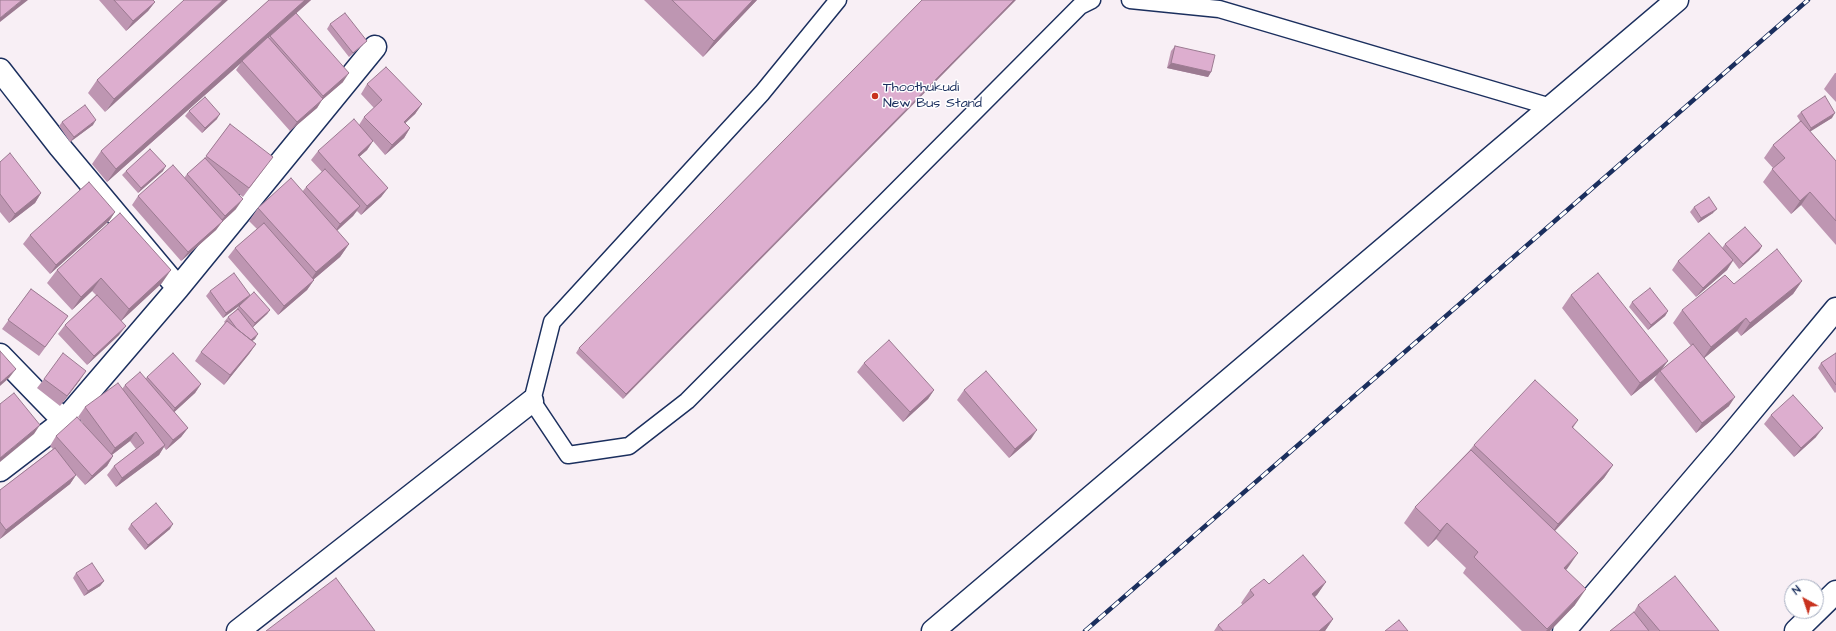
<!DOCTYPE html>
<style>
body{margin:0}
#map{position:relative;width:1836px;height:631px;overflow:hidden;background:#f8eff5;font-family:"Architects Daughter",sans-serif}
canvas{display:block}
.north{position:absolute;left:1784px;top:579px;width:40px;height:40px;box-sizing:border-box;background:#fff;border:1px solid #a4acbf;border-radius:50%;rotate:320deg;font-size:11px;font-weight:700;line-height:16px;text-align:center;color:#1b2f5e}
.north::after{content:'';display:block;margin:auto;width:14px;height:18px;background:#c8321e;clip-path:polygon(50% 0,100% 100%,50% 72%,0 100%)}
</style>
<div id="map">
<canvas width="1836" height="631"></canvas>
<div class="north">N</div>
</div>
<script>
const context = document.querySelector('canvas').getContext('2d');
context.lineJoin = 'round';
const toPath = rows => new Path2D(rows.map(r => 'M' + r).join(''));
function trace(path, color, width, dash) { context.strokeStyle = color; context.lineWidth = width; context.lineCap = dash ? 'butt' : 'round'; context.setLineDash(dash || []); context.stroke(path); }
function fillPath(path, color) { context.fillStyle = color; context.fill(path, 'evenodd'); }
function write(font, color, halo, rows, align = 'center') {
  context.font = font + ' "Architects Daughter",sans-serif'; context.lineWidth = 3; context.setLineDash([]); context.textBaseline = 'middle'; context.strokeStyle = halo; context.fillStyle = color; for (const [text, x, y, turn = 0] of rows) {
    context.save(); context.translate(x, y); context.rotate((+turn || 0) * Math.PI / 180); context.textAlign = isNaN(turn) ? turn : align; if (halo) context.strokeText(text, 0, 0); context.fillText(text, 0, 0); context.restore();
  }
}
const service = toPath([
 [838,0,762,93,552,322,532,401,568,455,629,446,687,401,1080,6,1092,0],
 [1130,0,1219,9,1551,107]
]);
const minor = toPath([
 [0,70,60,147,178,288],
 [0,355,64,421,178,288,375,47],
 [0,470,64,421],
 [238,631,532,401],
 [1564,631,1723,445,1836,309],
 [1796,631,1836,592]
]);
const tertiary = toPath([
 [933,631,1677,0]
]);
trace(service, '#1b2f5e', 19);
trace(minor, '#1b2f5e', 25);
trace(tertiary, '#1b2f5e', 25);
trace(service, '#fff', 16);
trace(minor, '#fff', 22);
trace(tertiary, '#fff', 22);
const rail = toPath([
 [1085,631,1808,0]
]);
trace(rail, '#1b2f5e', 4.5);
trace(rail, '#fff', 3, [9]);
fillPath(toPath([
 [99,0,153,0,155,2,148,11,126,31],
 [184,0,105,112,88,93,97,80],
 [269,0,311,0,269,38,270,36,343,82,322,100,317,108,290,131,236,70,241,63,107,182,92,164,101,151],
 [644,0,757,0,703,57],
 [922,0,623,399,576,353,579,348],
 [330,24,363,45,349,57,327,29],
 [1175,46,1211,72,1208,77,1167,68,1171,51],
 [1835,73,1836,73,1836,102,1824,89],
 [367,84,422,104,415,114,405,123,410,128,404,138,385,155,373,141,367,150,359,157,388,188,381,197,361,215,357,211,353,216,337,231,349,244,340,257,313,280,314,280,307,290,278,315,228,257,235,248,257,229,249,221,258,208,302,192,306,187,322,172,311,160,318,151,359,125,364,117,374,108,361,94],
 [189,111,217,119,202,133,185,116],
 [1801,112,1832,118,1810,131,1836,161,1836,245,1801,205,1791,214,1763,182,1773,168,1764,158,1773,145,1800,121,1797,116],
 [62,122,93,125,70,142,59,126],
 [230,124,266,166,243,197,235,191,236,209,222,222,216,230,181,261,132,205,138,196,184,178,187,174,204,159],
 [0,162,41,193,35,203,9,223,0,212],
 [126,171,163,171,138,193,122,175],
 [1694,207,1713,213,1698,223,1690,212],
 [115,212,109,221,50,274,23,244,30,235],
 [1725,244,1762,246,1759,251,1739,269,1733,261,1727,270,1696,297,1672,270,1678,261,1722,248],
 [57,270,162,283,121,321,119,335,87,365,58,334,65,325,96,295,92,291,72,310,47,283],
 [1802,281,1793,294,1741,336,1737,331,1704,358,1729,406,1696,433,1654,380,1657,375,1631,396,1562,308,1571,295,1668,361,1662,369,1691,346,1673,323,1682,310,1734,284],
 [31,289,68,316,39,356,2,329],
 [210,291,249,297,270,310,267,314,253,327,255,339,252,341,256,344,249,354,224,385,195,361,201,352,225,323,224,322,228,317,236,310,239,306,243,303,223,318,206,296],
 [1632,302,1668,311,1665,316,1648,330,1629,307],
 [1836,353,1836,392,1835,393,1818,368,1821,363],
 [864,363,934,390,928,399,903,422,857,372],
 [147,377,201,384,195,393,174,412,188,428,181,437,166,450,164,447,159,455,116,487,107,475,114,466,136,449,130,441,112,455,113,456,107,466,85,485,76,475,70,484,0,539,0,490,53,449,50,446,56,436,83,423,78,417,85,407,122,389,125,385,145,379],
 [44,379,80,380,60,406,37,388],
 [964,390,1031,439,1009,458,957,400],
 [1771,415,1816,437,1794,457,1764,424],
 [1578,420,1573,428,1613,465,1604,478,1555,531,1566,570,1575,605,1550,631,1522,631,1463,573,1466,568,1436,539,1428,547,1404,523,1415,507,1470,450,1474,445],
 [131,524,170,529,145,550,128,529],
 [76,573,104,581,100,586,84,596,73,578],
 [1326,582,1315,597,1333,619,1325,631,1214,631,1218,625,1243,605,1241,603,1250,590,1269,584],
 [1638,605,1719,631,1610,631,1634,612]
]), '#be96b2');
fillPath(toPath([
 [22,0,28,0,0,22,0,18],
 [223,0,228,0,105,112,114,99],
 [305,0,311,0,242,61,241,63,107,182,116,169],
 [753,0,757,0,703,57,714,41],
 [1014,0,1016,0,623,399,626,394],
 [155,2,148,11,126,31,133,21],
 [1171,63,1211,72,1208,77,1167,68],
 [349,73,343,82,322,100,317,108,290,131,297,122,318,104,323,96],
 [422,104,415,114,397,131,404,122],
 [1835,113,1832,118,1808,133,1811,128],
 [220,114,217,119,202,133,205,128],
 [96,120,93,125,70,142,74,137],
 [410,128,404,138,385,155,392,145],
 [373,141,367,150,351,164,358,155],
 [166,166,163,171,138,193,141,188],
 [388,188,381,197,361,215,367,206],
 [1810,192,1801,205,1791,214,1800,201],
 [41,193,35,203,9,223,15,214],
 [243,199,236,209,222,222,216,230,181,261,188,252,219,223,225,216],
 [360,206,353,216,334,233,340,224],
 [1717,209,1713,213,1698,223,1701,218],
 [115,212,109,221,50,274,56,265],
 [349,244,340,257,307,285,316,272],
 [1762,246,1759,251,1739,269,1743,264],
 [1733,260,1727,270,1696,297,1703,288],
 [171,270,162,283,120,322,129,309],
 [101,278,92,291,72,310,81,297],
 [314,280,307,290,278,315,284,306],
 [1802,281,1793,294,1741,336,1750,323],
 [250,295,247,300,223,318,226,313],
 [270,310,267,314,252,328,255,323],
 [1668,311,1665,316,1648,330,1651,325],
 [1746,318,1737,331,1702,360,1711,347],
 [126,326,119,335,87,365,94,356],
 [258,334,255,339,244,347,248,342],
 [256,344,249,354,224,385,230,375],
 [1668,361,1657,375,1631,396,1640,383],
 [16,369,9,378,0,386,0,383],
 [86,371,80,380,60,406,67,396],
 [201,384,195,393,169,417,175,408],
 [934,390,928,399,903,422,910,412],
 [1735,397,1729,406,1696,433,1702,423],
 [40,425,34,434,0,462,0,458],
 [188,428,181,437,166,450,173,440],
 [1823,428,1816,437,1794,457,1801,448],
 [1037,430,1031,439,1009,458,1015,449],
 [136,432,130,441,109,457,115,448],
 [165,445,159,455,116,487,122,478],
 [113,456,107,466,85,485,92,476],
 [1613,465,1604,478,1549,537,1558,524],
 [76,475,70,484,0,539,6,530],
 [1447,523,1436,539,1428,547,1440,531],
 [173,524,170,529,145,550,148,545],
 [1578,553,1567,569,1552,583,1564,568],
 [104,581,100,586,84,596,88,591],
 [1326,582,1317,595,1303,607,1312,594],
 [1586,589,1575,605,1550,631,1546,631],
 [1333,619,1325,631,1319,631]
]), '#9b7a91');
const building = toPath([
 [0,0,22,0,0,18,0,0],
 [114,0,153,0,155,2,133,21,114,0],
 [184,0,223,0,114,99,97,80,184,0],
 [269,0,305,0,116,169,101,151,269,0],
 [672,0,753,0,714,41,672,0],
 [922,0,1014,0,626,394,579,348,922,0],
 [296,13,349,73,323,96,270,36,296,13],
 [345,13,367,41,353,53,330,24,345,13],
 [268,37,323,99,297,122,242,61,268,37],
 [1175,46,1215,55,1211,72,1171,63,1175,46],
 [386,67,422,104,404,122,410,128,392,145,364,117,382,100,367,84,386,67],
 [1825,96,1835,113,1811,128,1801,112,1825,96],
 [205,97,220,114,205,128,189,111,205,97],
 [85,105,96,120,74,137,62,122,85,105],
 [354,119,373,141,358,155,388,188,367,206,318,151,354,119],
 [1801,121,1836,161,1836,221,1810,192,1800,201,1772,169,1785,158,1773,145,1801,121],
 [230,124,273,157,249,188,206,156,230,124],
 [150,149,166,166,141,188,126,171,150,149],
 [10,153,41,193,15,214,0,194,0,162,10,153],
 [205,158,243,199,225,216,187,174,205,158],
 [173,165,223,221,188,252,138,196,173,165],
 [325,169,360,206,340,224,306,187,325,169],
 [291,178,349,244,316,272,258,208,291,178],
 [89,182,115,212,56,265,30,235,89,182],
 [1709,197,1717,209,1701,218,1694,207,1709,197],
 [120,213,171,270,129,309,101,278,81,297,57,270,120,213],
 [264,223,314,280,284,306,235,248,264,223],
 [1745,227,1762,246,1743,264,1725,244,1745,227],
 [1709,233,1733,260,1703,288,1678,261,1709,233],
 [1777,249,1802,281,1750,323,1746,318,1711,347,1682,310,1725,275,1734,284,1777,249],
 [234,273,250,295,226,313,210,291,234,273],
 [1598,273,1668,361,1640,383,1571,295,1598,273],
 [1650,288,1668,311,1651,325,1632,302,1650,288],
 [31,289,68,316,45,347,8,320,31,289],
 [254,292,270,310,255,323,239,306,254,292],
 [97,295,126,326,94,356,65,325,97,295],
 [238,309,258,334,251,340,237,329,228,317,238,309],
 [227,321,256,344,230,375,201,352,227,321],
 [889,340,934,390,910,412,864,363,889,340],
 [1693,344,1735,397,1702,423,1660,371,1693,344],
 [0,351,16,369,0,383,0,351],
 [63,353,86,371,67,396,44,379,63,353],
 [173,353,201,384,175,408,147,377,173,353],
 [1836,353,1836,385,1821,363,1836,353],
 [986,371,1037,430,1015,449,964,390,986,371],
 [140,372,188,428,173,440,125,385,140,372],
 [1535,380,1578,420,1572,427,1613,465,1558,524,1474,445,1535,380],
 [118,383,165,445,122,478,114,466,144,443,136,432,115,448,85,407,118,383],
 [14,393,40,425,0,458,0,404,14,393],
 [1793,395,1823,428,1801,448,1771,415,1793,395],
 [77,417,113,456,92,476,56,436,77,417],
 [55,448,76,475,6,530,0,522,0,490,55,448],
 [1471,450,1578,553,1564,568,1586,589,1547,629,1474,557,1478,552,1447,523,1440,531,1415,507,1471,450],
 [156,503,173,524,148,545,131,524,156,503],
 [1303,555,1326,582,1312,594,1333,619,1319,631,1223,631,1218,625,1254,595,1250,590,1264,579,1269,584,1303,555],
 [92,563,104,581,88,591,76,573,92,563],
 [1675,576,1719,631,1660,631,1638,605,1675,576],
 [336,578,375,631,266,631,336,578],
 [1634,612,1649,631,1610,631,1634,612],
 [1399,620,1408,631,1385,631,1399,620]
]);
fillPath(building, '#ddaecf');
trace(building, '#9b7a91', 1);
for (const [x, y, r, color] of [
 [875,96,4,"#c8321e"]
]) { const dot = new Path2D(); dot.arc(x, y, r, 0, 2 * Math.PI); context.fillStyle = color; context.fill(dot); trace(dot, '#fff', 1.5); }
write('14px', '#1b2f5e', '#fff', [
 ["Thoothukudi",883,88],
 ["New Bus Stand",883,104]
], 'left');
</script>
